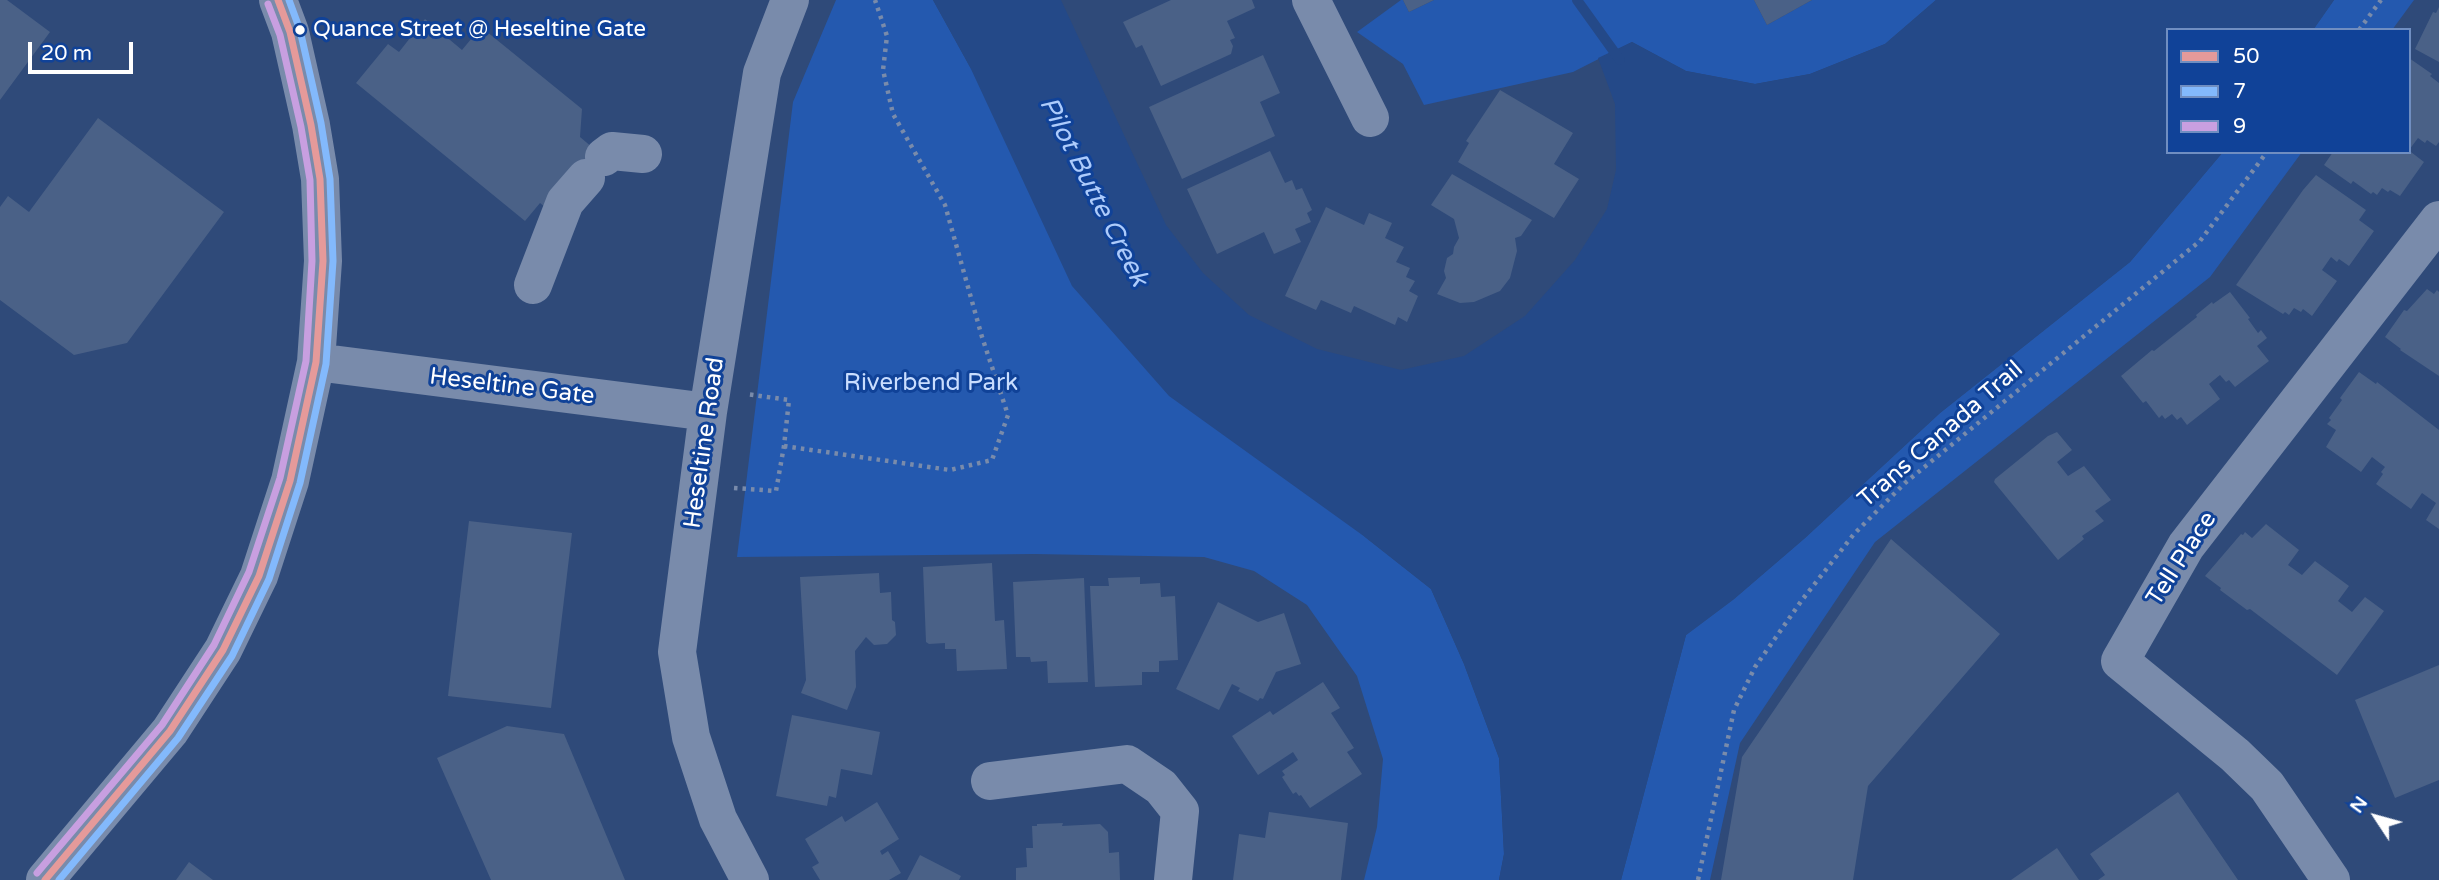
<!DOCTYPE html>
<style>
body{margin:0}
#map{position:relative;width:2439px;height:880px;overflow:hidden;background:#2f4a79;font-family:"Varela Round",sans-serif}
canvas{display:block}
.legend{position:absolute;left:2166px;top:28px;width:245px;height:126px;box-sizing:border-box;background:#104298;border:2px solid #708ec1;margin:0;padding:9px 12px;list-style:none;font-size:21px;color:#fff}
.legend li{display:flex;align-items:center;gap:14px;height:35px}
.legend b{width:35px;border:2px solid #708ec1}
.north{position:absolute;left:2341px;top:782px;width:70px;height:70px;-webkit-text-stroke:5px #104298;paint-order:stroke;rotate:306deg;font-size:19px;font-weight:700;line-height:28px;text-align:center;color:#fff}
.north::after{content:'';display:block;margin:auto;width:24px;height:32px;background:#fff;clip-path:polygon(50% 0,100% 100%,50% 72%,0 100%)}
.scale{position:absolute;left:28px;top:42px;width:105px;height:32px;box-sizing:border-box;border:4px solid #fff;border-top:0;padding-left:9px;font-size:21px;line-height:24px;white-space:nowrap;color:#fff;-webkit-text-stroke:5px #104298;paint-order:stroke}
</style>
<div id="map">
<canvas width="2439" height="880"></canvas>
<ul class="legend">
<li><b style="height:9px;background:#e59a9a"></b>50</li>
<li><b style="height:9px;background:#83b9fc"></b>7</li>
<li><b style="height:9px;background:#c89fe0"></b>9</li>
</ul>
<div class="north">N</div>
<div class="scale">20 m</div>
</div>
<script>
const context = document.querySelector('canvas').getContext('2d');
context.lineJoin = 'round';
function fillPath(path, color) { context.fillStyle = color; context.fill(path, 'evenodd'); }
const toPath = rows => new Path2D(rows.map(r => 'M' + r).join(''));
function trace(path, color, width, dash) { context.strokeStyle = color; context.lineWidth = width; context.lineCap = dash ? 'butt' : 'round'; context.setLineDash(dash || []); context.stroke(path); }
function write(font, color, halo, rows, align = 'center') {
  context.font = font + ' "Varela Round",sans-serif'; context.lineWidth = 6; context.setLineDash([]); context.textBaseline = 'middle'; context.strokeStyle = halo; context.fillStyle = color; for (const [text, x, y, turn = 0] of rows) {
    context.save(); context.translate(x, y); context.rotate((+turn || 0) * Math.PI / 180); context.textAlign = isNaN(turn) ? turn : align; if (halo) context.strokeText(text, 0, 0); context.fillText(text, 0, 0); context.restore();
  }
}
fillPath(toPath([
 [836,0,933,0,970,67,1365,537,1431,589,1464,664,1499,758,1504,854,1499,880,1364,880,1377,827,1383,759,1357,676,1307,605,1254,571,1204,557,1034,554,737,557,793,102],
 [1401,0,1403,0,1409,12,1434,0,1754,0,1767,25,1812,0,1936,0,1885,44,1810,74,1755,84,1686,71,1632,42,1573,72,1424,105,1403,64,1357,32],
 [2334,0,2414,0,2392,30,2313,30],
 [2223,152,2302,152,2210,277,1875,542,1740,743,1710,880,1621,880,1686,635,1734,599,1805,538,1940,413,2130,262]
]), '#2459af');
fillPath(toPath([
 [933,0,1061,0,1166,225,1203,273,1249,315,1317,349,1401,370,1464,356,1525,316,1575,260,1607,209,1616,170,1615,104,1598,58,1632,42,1686,71,1755,84,1810,74,1885,44,1936,0,2334,0,2313,30,2168,30,2168,152,2223,152,2130,262,1940,413,1805,538,1734,599,1686,635,1621,880,1499,880,1504,854,1499,758,1464,664,1431,589,1365,537,1169,396,1072,286,970,67]
]), '#244988');
trace(toPath([
 [1577,0,1620,60]
]), '#244988', 10);
fillPath(toPath([
 [0,0,7,0,50,32,0,100],
 [1171,0,1252,0,1255,8,1227,21,1235,38,1230,40,1233,46,1231,54,1161,86,1142,45,1136,48,1123,22],
 [1403,0,1434,0,1409,12],
 [1754,0,1812,0,1767,25],
 [2439,7,2439,62,2415,49,2433,12,2436,13],
 [425,19,462,50,481,27,582,109,580,137,611,163,550,211,540,203,525,221,356,83,388,44,399,52],
 [1263,55,1280,93,1260,102,1275,136,1182,179,1149,107],
 [2409,58,2432,74,2430,76,2439,83,2439,142,2436,146,2427,140,2425,143,2418,138,2409,150],
 [1500,90,1573,133,1554,164,1579,179,1554,218,1458,162,1469,143,1466,141],
 [98,118,224,212,127,343,74,355,0,300,0,207,8,196,29,212],
 [1270,151,1285,183,1292,180,1296,190,1302,188,1312,210,1307,213,1311,222,1295,229,1301,242,1274,254,1264,232,1217,254,1187,189],
 [2333,152,2411,152,2424,162,2400,196,2390,190,2388,192,2382,188,2377,195,2373,192,2371,194,2353,181,2351,184,2324,165],
 [1452,174,1532,220,1521,236,1515,238,1517,251,1510,278,1500,291,1474,302,1460,303,1437,294,1446,278,1444,271,1447,258,1453,254,1454,247,1459,238,1454,219,1431,205],
 [2316,175,2366,210,2359,220,2374,231,2349,266,2339,259,2337,262,2331,257,2322,270,2337,281,2312,316,2303,309,2301,312,2294,308,2289,315,2285,312,2283,314,2236,285,2303,190],
 [1326,207,1364,225,1369,213,1392,223,1385,238,1404,247,1396,262,1410,268,1406,277,1415,281,1409,291,1418,296,1407,322,1398,317,1395,325,1354,306,1351,313,1321,300,1316,310,1285,296],
 [2427,289,2434,294,2437,290,2439,292,2439,376,2400,350,2401,349,2385,337,2404,310,2407,311],
 [2230,292,2250,318,2248,319,2258,333,2261,330,2267,338,2257,346,2269,361,2235,387,2229,380,2226,382,2220,375,2209,384,2220,399,2187,425,2181,417,2177,420,2172,414,2165,419,2162,415,2159,418,2146,401,2143,403,2121,376,2152,350,2154,351,2197,317,2196,315,2212,302,2213,304],
 [2359,372,2376,384,2377,382,2439,430,2439,529,2426,520,2436,503,2422,493,2411,509,2376,484,2383,474,2381,472,2385,467,2372,457,2361,472,2326,447,2336,430,2327,424,2331,420,2329,418,2342,400,2340,398],
 [2057,432,2072,450,2057,462,2068,476,2084,466,2111,500,2095,511,2104,521,2082,536,2084,539,2058,560,1994,482,1995,479,2048,436],
 [469,521,572,533,551,708,448,696],
 [2266,524,2299,550,2288,565,2302,575,2315,561,2349,586,2338,601,2352,612,2365,597,2384,611,2337,675,2250,609,2247,610,2220,590,2221,588,2205,576,2241,534,2243,535,2245,532,2252,538],
 [1891,539,2000,634,1868,786,1853,880,1721,880,1742,757],
 [992,563,995,621,1004,620,1007,669,957,671,956,649,945,649,945,643,929,644,926,642,923,567],
 [879,573,880,593,891,592,892,620,895,622,896,635,887,644,874,645,866,637,855,651,856,687,847,710,801,693,806,680,800,577],
 [1140,577,1140,584,1160,583,1161,597,1175,596,1178,660,1159,661,1159,672,1142,672,1142,685,1095,687,1090,586,1109,586,1108,578],
 [1084,578,1088,682,1048,683,1047,661,1031,662,1030,657,1016,657,1013,582],
 [1218,602,1258,622,1284,613,1301,664,1276,672,1263,699,1260,698,1258,701,1238,691,1240,688,1232,684,1219,710,1176,689],
 [2439,665,2439,780,2395,798,2355,700],
 [1323,682,1340,708,1331,713,1354,748,1347,752,1362,774,1310,808,1301,795,1299,796,1296,792,1293,794,1282,777,1285,775,1282,771,1298,760,1293,752,1258,775,1232,736,1270,711,1273,715],
 [792,715,880,732,872,775,841,769,836,798,829,796,827,806,776,796],
 [507,726,564,734,625,880,491,880,437,758],
 [2178,792,2238,880,2098,880,2105,875,2090,854],
 [877,802,899,839,880,851,882,855,888,851,901,873,889,880,820,880,812,867,819,863,805,839,842,816,845,822],
 [1269,812,1348,823,1341,880,1233,880,1239,834,1265,838],
 [1063,823,1062,826,1100,824,1108,832,1109,853,1119,852,1120,880,1016,880,1016,868,1027,867,1026,848,1033,848,1032,826,1037,826,1037,824],
 [2057,848,2079,880,2011,880],
 [920,855,961,876,959,880,907,880],
 [189,862,213,880,176,880]
]), '#4a6187');
trace(toPath([
 [2359,30,2381,0],
 [784,446,950,470,992,460,1008,415,982,337,945,205,893,114,883,70,887,36,875,0],
 [734,488,776,491,784,446,789,400,746,394],
 [1698,880,1734,710,1755,667,1802,600,1854,534,1905,483,2200,241,2267,152]
]), '#798bab', 4.5, [3.5, 5]);
trace(toPath([
 [1311,0,1370,118],
 [604,157,612,151,643,154],
 [533,285,565,202,586,178],
 [316,362,708,412],
 [990,781,1127,764,1161,787,1180,811,1173,880],
 [45,880,170,731,223,650,259,576,290,481,316,362,323,261,320,179,311,125,290,32,278,0],
 [750,880,718,819,691,737,677,652,708,412,762,73,790,0],
 [2331,880,2267,786,2235,755,2120,661,2186,546,2439,220]
]), '#798bab', 38);
trace(toPath([
 [45,880,170,731,223,650,259,576,290,481,316,362,323,261,320,179,311,125,290,32,278,0]
]), '#e59a9a', 7);
trace(toPath([
 [59,880,178,738,232,656,269,579,300,483,326,364,333,261,330,179,321,123,300,30,289,0]
]), '#83b9fc', 7);
trace(toPath([
 [37,873,162,725,214,645,249,572,280,478,306,361,312,261,310,180,301,127,280,35,268,4]
]), '#c89fe0', 7);
for (const [x, y, r, color] of [
 [300,30,6,"#fff"]
]) { const dot = new Path2D(); dot.arc(x, y, r, 0, 2 * Math.PI); context.fillStyle = color; context.fill(dot); trace(dot, '#104298', 2.5); }
write('22px', '#fff', '#104298', [
 ["Quance Street @ Heseltine Gate",313,30]
], 'left');
write('24px', '#c9ddfe', '#104298', [
 ["Riverbend Park",931,384]
]);
write('24px', '#fff', '#104298', [
 ["Heseltine Gate",512,387,7],
 ["Trans Canada Trail",1941,435,-41],
 ["Heseltine Road",705,443,-82],
 ["Tell Place",2182,559,-57]
]);
write('italic 26px', '#adcbfb', '#104298', [
 ["Pilot Butte Creek",1093,192,63]
]);
</script>
